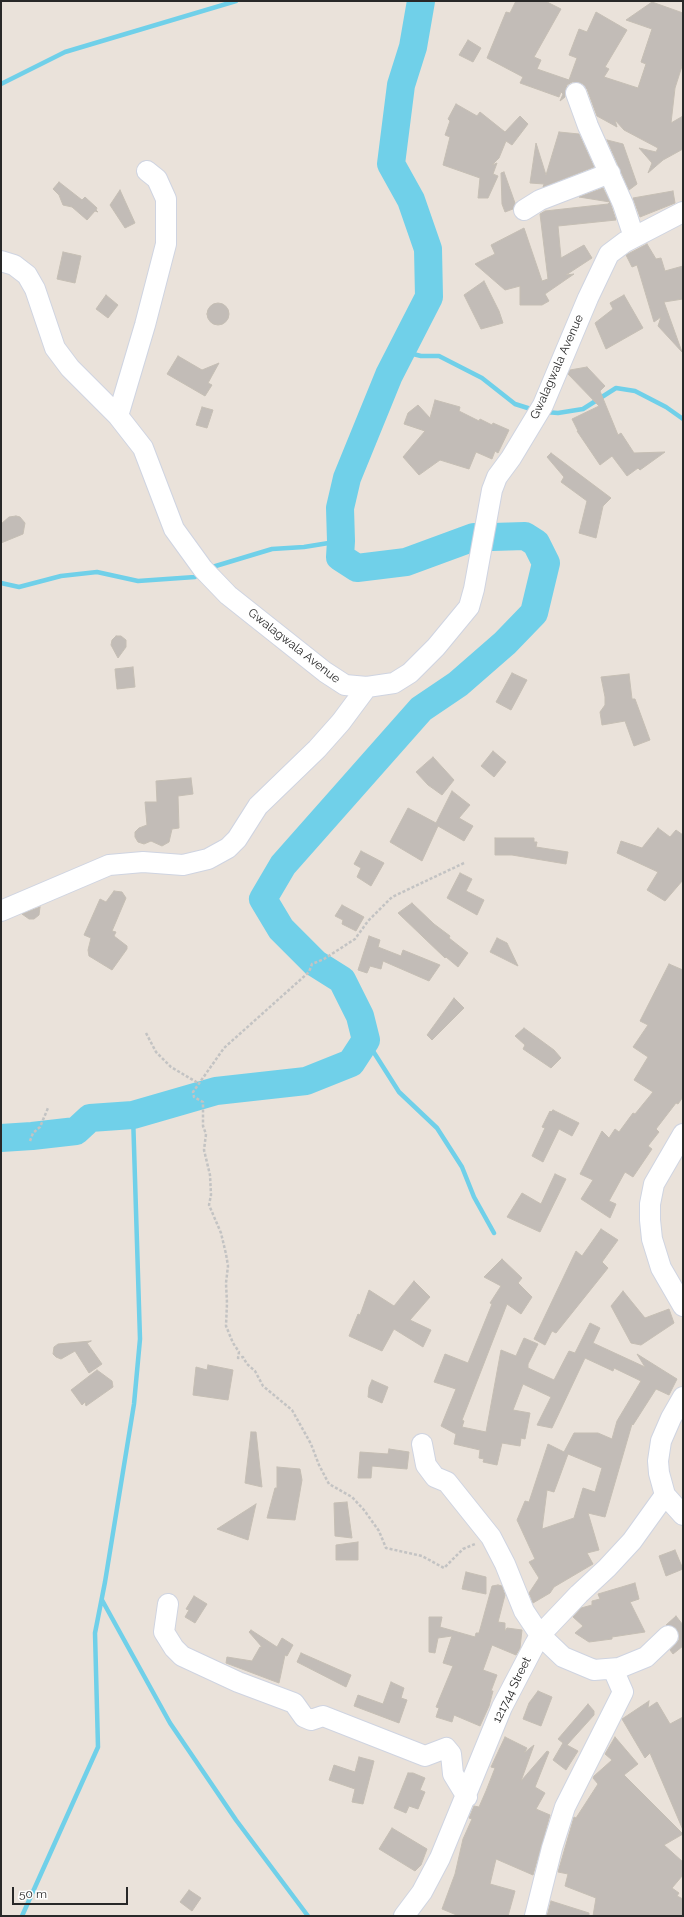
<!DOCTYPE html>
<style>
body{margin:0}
#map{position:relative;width:684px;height:1917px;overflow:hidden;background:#eae2da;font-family:Raleway,sans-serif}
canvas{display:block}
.frame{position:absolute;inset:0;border:2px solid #282828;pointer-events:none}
.scale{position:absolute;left:12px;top:1887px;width:116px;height:18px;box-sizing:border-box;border:2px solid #282828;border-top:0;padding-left:5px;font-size:12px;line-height:14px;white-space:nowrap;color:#282828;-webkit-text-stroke:3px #fff;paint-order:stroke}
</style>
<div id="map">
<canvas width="684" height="1917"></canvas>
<div class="frame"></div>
<div class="scale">50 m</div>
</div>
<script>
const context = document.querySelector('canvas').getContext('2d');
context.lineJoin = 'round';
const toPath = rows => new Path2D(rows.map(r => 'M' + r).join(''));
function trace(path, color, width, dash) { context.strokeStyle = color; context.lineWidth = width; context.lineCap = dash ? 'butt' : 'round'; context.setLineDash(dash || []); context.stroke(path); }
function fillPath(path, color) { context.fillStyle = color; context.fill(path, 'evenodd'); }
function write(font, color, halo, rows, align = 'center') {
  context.font = font + ' Raleway,sans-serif'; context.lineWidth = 4; context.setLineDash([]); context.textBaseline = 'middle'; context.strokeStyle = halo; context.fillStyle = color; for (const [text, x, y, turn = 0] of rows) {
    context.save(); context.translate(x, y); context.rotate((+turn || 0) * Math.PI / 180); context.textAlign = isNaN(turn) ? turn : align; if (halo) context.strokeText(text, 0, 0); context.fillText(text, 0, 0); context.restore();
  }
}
trace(toPath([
 [1,84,65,52,236,1],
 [401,351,421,356,439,356,482,378,515,404,534,410],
 [545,412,558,413,583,409,616,388,635,391,666,407,683,419],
 [209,568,272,549,304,547,341,541],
 [1,583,19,587,61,576,97,572,138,581,195,577,200,572],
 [366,1040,399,1092,437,1128,462,1167,474,1197,494,1233],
 [102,1600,170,1723,236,1820,308,1916],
 [22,1916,98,1747,95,1633,105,1582,134,1404,140,1339,133,1115]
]), '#70d0e9', 4.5);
trace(toPath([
 [421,1,413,47,401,85,391,164,411,200,428,249,429,297,389,375,347,478,340,508,341,541,340,557,357,568,406,562,474,537],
 [1,1138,32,1136,76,1131,90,1118,133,1115,216,1091,306,1081,351,1063,366,1040,360,1016,342,980,315,963,281,929,263,899,283,865,421,709,458,684,505,643,534,613,546,563,536,543,525,536,492,537]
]), '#70d0e9', 28);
const building = toPath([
 [516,1,545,1,561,9,534,57,541,60,537,69,569,80,577,58,569,55,579,29,587,32,596,12,627,30,605,67,609,69,604,77,638,88,646,64,641,62,652,29,626,20,652,2,683,13,683,63,675,88,671,123,683,116,683,149,663,160,648,173,652,163,639,148,656,152,658,148,624,130,615,120,617,127,597,116,587,89,583,84,578,82,572,82,567,85,565,91,565,97,560,101,563,94,561,92,559,97,520,83,523,77,487,58,506,12,510,13,516,1],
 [468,40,481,48,473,62,459,55,468,40],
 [456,104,477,116,480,112,505,132,520,116,528,124,512,145,506,141,499,158,492,165,497,163,493,174,498,176,488,198,478,198,480,178,443,165,450,137,445,135,450,121,448,119,456,104],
 [559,132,579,134,594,167,543,187,544,184,530,183,536,143,546,175,559,132],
 [607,140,623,144,637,184,629,190,607,140],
 [504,172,515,203,513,209,505,212,502,204,501,173,504,172],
 [59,182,82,200,85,197,97,208,96,210,98,212,95,211,87,220,72,207,63,205,59,195,53,189,59,182],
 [603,188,610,202,579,197,603,188],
 [120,190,135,223,125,228,110,205,120,190],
 [673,191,675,203,640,217,633,198,673,191],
 [610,202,616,220,558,226,561,258,584,245,592,258,566,275,574,274,545,294,549,301,542,305,520,305,520,286,505,290,475,264,495,254,491,245,524,228,542,281,548,279,540,214,545,211,608,204,610,202],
 [647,244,656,259,661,258,665,271,683,266,683,299,664,302,682,352,658,326,661,317,654,322,637,265,632,267,626,255,647,244],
 [63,252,81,256,75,283,57,279,63,252],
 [484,281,499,311,503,323,481,329,464,295,484,281],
 [106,295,118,305,108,318,96,309,106,295],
 [624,295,643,328,606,349,595,323,613,309,610,303,624,295],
 '207 314a11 11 0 1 1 22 0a11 11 0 1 1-22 0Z',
 [178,356,202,370,219,363,208,383,212,385,205,396,167,374,178,356],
 [587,367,605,386,600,391,618,435,621,433,634,453,665,452,640,470,638,468,627,476,612,456,600,465,577,431,578,431,572,419,599,406,568,374,570,370,587,367],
 [435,400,460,407,459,411,479,421,480,419,492,425,493,423,509,430,498,453,495,451,492,459,476,452,469,469,440,460,419,475,403,457,425,431,404,424,408,413,418,405,430,418,435,400],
 [202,407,213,410,207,428,196,425,202,407],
 [551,453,611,498,603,506,596,538,579,533,587,501,561,482,564,477,547,457,551,453],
 [16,516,20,517,25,523,23,534,1,543,1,524,9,517,16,516],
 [116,636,121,636,126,640,126,647,118,658,111,645,112,640,116,636],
 [133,667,135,687,117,689,115,669,133,667],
 [512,673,527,680,511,710,496,702,512,673],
 [629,674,632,699,635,699,650,740,634,746,625,721,602,725,600,712,605,705,605,697,601,677,629,674],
 [493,751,506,762,494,777,481,766,493,751],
 [433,757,454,780,442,795,428,785,416,772,433,757],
 [191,778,193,794,178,796,179,828,172,829,169,842,162,846,151,841,144,844,138,842,135,837,135,832,139,828,147,825,145,802,157,802,156,781,191,778],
 [452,791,470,805,459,818,473,826,464,841,438,826,422,861,390,842,408,808,436,823,452,791],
 [658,828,670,837,676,830,683,835,683,880,665,901,647,890,658,872,617,853,621,841,642,848,658,828],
 [495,838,534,838,534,842,537,842,536,847,568,852,566,864,512,855,495,855,495,838],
 [361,851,384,863,371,886,357,877,361,868,354,864,361,851],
 [460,873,472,879,466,891,484,900,477,915,447,898,460,873],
 [114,891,122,892,126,898,112,931,116,932,114,936,127,946,127,949,112,970,89,956,88,950,91,938,84,935,100,899,106,902,114,891],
 [412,903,434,924,450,936,449,938,468,953,458,967,446,957,445,958,398,913,412,903],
 [342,905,364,917,356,931,342,924,343,920,335,916,342,905],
 [40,907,39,915,34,919,29,919,22,914,40,907],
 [369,936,380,940,378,947,401,956,403,950,440,965,429,981,383,961,381,969,370,966,367,973,358,970,369,936],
 [497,938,507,943,518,966,490,952,497,938],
 [669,964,683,970,683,1097,678,1104,676,1103,656,1129,659,1132,648,1146,652,1149,633,1177,625,1172,609,1201,616,1204,610,1218,581,1199,593,1180,580,1174,602,1131,609,1138,615,1129,619,1132,633,1113,635,1114,653,1092,634,1080,648,1057,633,1047,648,1025,640,1021,669,964],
 [454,998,464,1008,432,1040,427,1035,454,998],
 [524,1028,554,1050,561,1058,551,1068,523,1049,525,1045,515,1036,524,1028],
 [553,1110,579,1123,572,1136,559,1129,543,1162,532,1156,545,1128,542,1127,550,1111,551,1112,553,1110],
 [555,1174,566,1179,540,1232,507,1217,522,1193,541,1204,555,1174],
 [601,1229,618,1240,602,1262,608,1268,556,1333,552,1331,545,1345,534,1339,576,1251,582,1256,601,1229],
 [502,1259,522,1278,518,1283,532,1297,521,1314,507,1304,462,1420,464,1421,462,1427,486,1432,501,1350,516,1356,524,1338,538,1344,528,1364,528,1368,554,1380,569,1351,575,1353,590,1323,600,1328,593,1343,645,1367,637,1354,677,1379,669,1395,656,1389,633,1425,632,1424,605,1517,588,1513,599,1550,587,1553,593,1564,554,1587,550,1593,533,1603,529,1593,539,1578,529,1562,535,1559,517,1520,525,1501,529,1502,548,1444,564,1452,574,1433,598,1433,612,1439,617,1421,641,1381,614,1368,613,1371,585,1358,552,1428,537,1425,551,1397,523,1384,513,1410,530,1413,525,1439,521,1438,520,1446,502,1443,497,1465,483,1462,484,1459,479,1458,480,1450,454,1444,456,1434,441,1426,456,1389,434,1382,445,1354,468,1363,492,1304,490,1303,501,1286,484,1277,502,1259],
 [568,1454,602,1468,595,1492,583,1488,574,1518,542,1529,547,1490,554,1492,568,1454],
 [414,1281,430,1297,410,1320,431,1330,423,1347,394,1329,382,1351,349,1336,358,1314,360,1315,369,1290,394,1306,414,1281],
 [623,1291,645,1318,669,1309,674,1323,641,1345,631,1343,611,1306,623,1291],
 [91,1341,87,1343,102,1364,89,1373,75,1351,61,1359,56,1357,53,1354,54,1347,58,1344,91,1341],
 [208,1365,233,1370,228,1400,193,1395,196,1367,207,1370,208,1365],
 [97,1370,112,1381,113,1387,86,1406,85,1402,82,1405,71,1390,97,1370],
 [372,1380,388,1387,382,1403,368,1397,369,1387,372,1380],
 [251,1432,256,1432,262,1487,245,1483,251,1432],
 [389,1449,409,1452,407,1469,372,1466,371,1478,358,1478,360,1452,388,1454,389,1449],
 [277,1467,300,1469,302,1480,295,1520,267,1518,275,1488,277,1488,277,1467],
 [347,1502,352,1538,335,1536,334,1503,347,1502],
 [256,1504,248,1540,217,1529,256,1504],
 [358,1542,358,1560,336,1560,336,1545,358,1542],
 [675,1550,683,1569,666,1576,659,1556,675,1550],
 [466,1572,486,1577,486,1594,462,1589,466,1572],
 [635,1583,639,1599,630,1602,645,1632,612,1637,612,1639,589,1642,575,1633,583,1626,573,1617,581,1608,592,1605,592,1601,600,1599,598,1594,635,1583],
 [498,1585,502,1586,505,1595,498,1622,505,1623,505,1631,507,1628,522,1630,520,1648,516,1655,492,1645,483,1670,497,1675,491,1691,493,1691,489,1706,480,1726,454,1715,452,1722,436,1717,439,1708,436,1707,453,1666,443,1663,452,1636,438,1638,435,1653,429,1652,429,1617,442,1617,440,1627,475,1637,476,1633,479,1633,492,1586,498,1585],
 [194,1596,207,1604,195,1623,185,1617,189,1610,186,1609,194,1596],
 [676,1616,683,1625,683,1646,673,1654,670,1650,679,1640,679,1634,676,1628,666,1625,676,1616],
 [251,1630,277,1647,282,1638,293,1645,287,1656,285,1655,279,1683,226,1663,227,1657,252,1661,260,1647,262,1647,249,1632,251,1630],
 [301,1653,351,1675,346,1687,297,1662,301,1653],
 [391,1682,404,1688,401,1698,407,1700,399,1723,354,1706,358,1695,383,1704,391,1682],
 [538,1691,552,1697,541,1726,523,1719,529,1703,538,1691],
 [649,1701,648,1708,657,1702,670,1724,683,1717,683,1830,650,1753,645,1758,622,1719,649,1701],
 [588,1704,594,1711,594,1715,567,1745,578,1751,566,1770,553,1760,563,1743,558,1739,588,1704],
 [505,1737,527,1748,524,1753,534,1745,521,1781,547,1751,549,1752,535,1787,545,1793,536,1809,550,1815,533,1875,496,1859,490,1884,515,1891,508,1916,459,1916,442,1909,455,1874,463,1839,472,1819,469,1818,474,1806,479,1807,486,1791,495,1768,491,1767,505,1737],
 [615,1737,638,1764,624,1775,683,1834,664,1845,683,1862,683,1875,672,1888,679,1893,677,1896,683,1899,683,1916,593,1916,596,1898,565,1886,568,1874,558,1872,574,1817,576,1818,598,1784,593,1778,594,1776,612,1760,605,1754,615,1737],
 [359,1757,374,1761,363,1804,352,1802,355,1789,329,1780,334,1765,355,1772,359,1757],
 [408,1773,413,1773,425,1778,420,1790,425,1792,418,1809,409,1806,406,1813,394,1808,408,1773],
 [392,1828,427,1849,421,1865,415,1871,379,1849,392,1828],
 [189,1890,201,1898,192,1911,180,1902,189,1890],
 [551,1901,589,1913,589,1916,547,1916,551,1901]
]);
fillPath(building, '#c2bcb7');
trace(building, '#c5beb4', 1);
const minor = toPath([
 [576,93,588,126,623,204,634,237],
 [524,210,540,200,610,173],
 [1,261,14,265,27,275,35,289,55,348,70,368,118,416,143,448,174,529,203,569,228,595,325,672,345,685,367,687,394,683,410,673,436,647,469,607,474,589,492,490,497,477,511,458,543,405,588,298,609,254,625,242,683,212],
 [118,416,145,325,166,244,166,199,157,179,147,171],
 [1,911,109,865,143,862,183,865,208,859,228,848,237,839,258,806,317,749,341,722,367,687],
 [683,1134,654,1184,650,1204,650,1220,652,1239,661,1268,683,1306],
 [683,1397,671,1418,661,1441,658,1461,659,1473,665,1495,683,1515],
 [422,1444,426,1465,435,1477,447,1482,491,1537,505,1564,524,1611,540,1635,563,1657,594,1670,619,1668,646,1657,668,1636],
 [168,1604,164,1632,174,1648,182,1656,238,1682,294,1703,304,1717,311,1720,323,1716,425,1756,446,1748,451,1754,453,1774,467,1797],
 [404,1916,422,1892,440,1858,502,1707,535,1644,540,1635,579,1594,607,1568,632,1541,665,1495],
 [535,1916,552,1848,565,1807,623,1692,613,1669]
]);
trace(minor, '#cfd4e1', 22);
trace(toPath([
 [464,863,392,897,368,921,355,939,324,959,312,964,309,972,224,1048,193,1092,194,1097,203,1102,203,1126,206,1134,204,1150,210,1175,211,1195,209,1205,221,1233,226,1254,228,1266,226,1283,227,1303,226,1326,233,1343,239,1352,238,1358,243,1357,247,1364,255,1371,263,1386,292,1410,311,1444,319,1465,329,1484,352,1497,364,1510,379,1531,386,1548,422,1556,444,1568,463,1549,475,1544],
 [146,1033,156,1052,171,1067,198,1083],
 [30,1141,33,1133,40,1127,48,1108]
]), '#c3c3c3', 2.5, [3, 2]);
trace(minor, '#fff', 20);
write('12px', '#282828', '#fff', [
 ["Gwalagwala Avenue",557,367,-66],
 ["Gwalagwala Avenue",294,646,38],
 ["121744 Street",512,1690,-64]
]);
</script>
